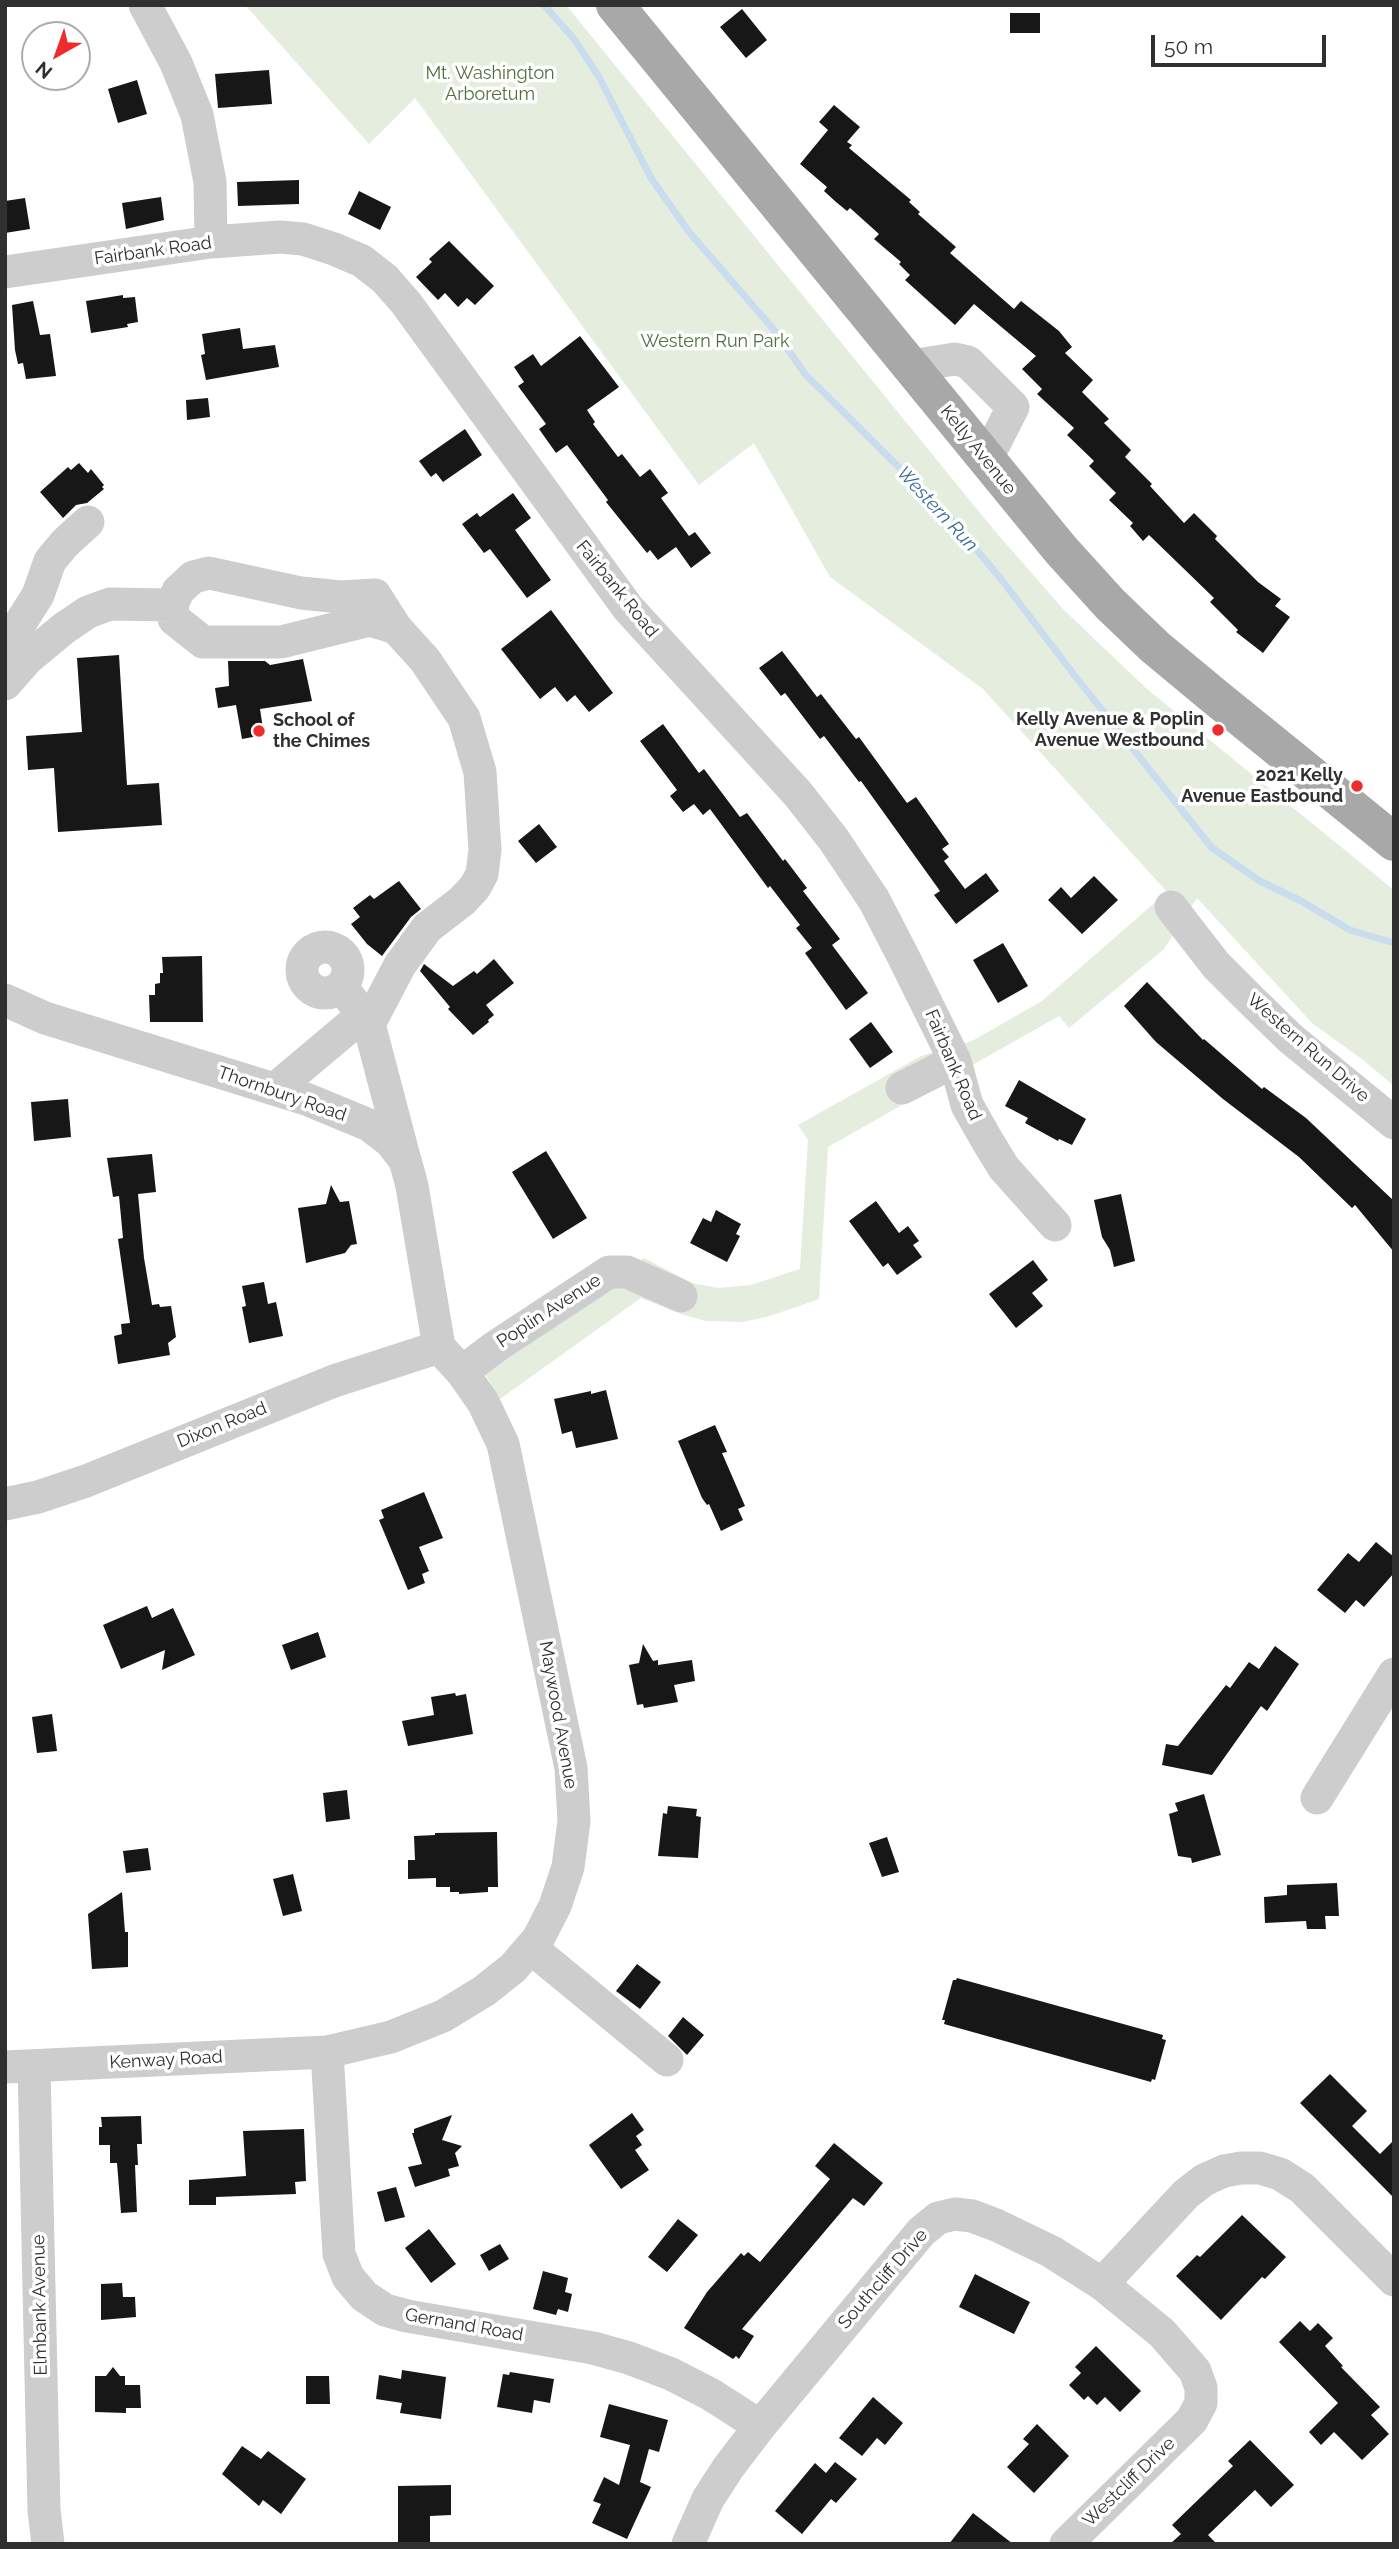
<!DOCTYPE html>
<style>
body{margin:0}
#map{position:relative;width:1399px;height:2549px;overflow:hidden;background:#fff;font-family:Raleway,sans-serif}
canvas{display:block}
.frame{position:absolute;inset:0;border:7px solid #303030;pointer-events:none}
.north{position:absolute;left:21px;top:21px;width:70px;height:70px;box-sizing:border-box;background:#fff;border:2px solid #acacac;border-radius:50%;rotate:220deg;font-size:19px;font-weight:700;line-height:28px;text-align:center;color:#303030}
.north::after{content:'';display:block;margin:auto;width:24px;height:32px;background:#ef2b2c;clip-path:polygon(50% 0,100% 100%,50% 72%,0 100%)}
.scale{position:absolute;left:1151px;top:35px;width:175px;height:32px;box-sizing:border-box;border:4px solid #303030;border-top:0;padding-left:9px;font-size:21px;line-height:24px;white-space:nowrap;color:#303030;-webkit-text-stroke:5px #fff;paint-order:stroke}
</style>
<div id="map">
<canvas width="1399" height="2549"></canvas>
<div class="frame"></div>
<div class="north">N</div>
<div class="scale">50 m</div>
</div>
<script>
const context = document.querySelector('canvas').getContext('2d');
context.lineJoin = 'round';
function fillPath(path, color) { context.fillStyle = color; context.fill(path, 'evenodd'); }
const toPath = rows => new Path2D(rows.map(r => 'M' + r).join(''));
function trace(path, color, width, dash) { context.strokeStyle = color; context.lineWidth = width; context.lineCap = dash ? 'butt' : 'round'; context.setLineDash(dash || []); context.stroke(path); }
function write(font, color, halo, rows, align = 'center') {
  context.font = font + ' Raleway,sans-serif'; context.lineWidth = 7; context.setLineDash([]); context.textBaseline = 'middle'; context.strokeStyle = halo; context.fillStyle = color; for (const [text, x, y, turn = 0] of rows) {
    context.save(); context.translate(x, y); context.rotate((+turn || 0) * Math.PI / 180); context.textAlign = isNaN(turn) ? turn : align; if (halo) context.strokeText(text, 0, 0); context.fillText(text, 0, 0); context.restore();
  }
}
fillPath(toPath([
 [245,5,566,5,994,530,1063,609,1147,689,1394,890,1394,1086,1363,1060,1312,1023,1197,898,1164,949,1069,1028,1059,1016,828,1147,819,1299,770,1316,743,1322,706,1321,684,1315,641,1298,500,1399,484,1372,644,1258,692,1283,718,1288,751,1285,800,1269,808,1140,798,1125,921,1056,972,1041,1042,1001,1167,892,983,689,830,577,754,443,699,485,415,98,369,144]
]), '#e5eede');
trace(toPath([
 [544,5,574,39,599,77,651,178,689,232,775,331,805,374,950,518,1001,579,1075,676,1212,848,1260,881,1301,901,1350,930,1394,943]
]), '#c9ddee', 7);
fillPath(toPath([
 [742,9,767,40,746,58,720,27],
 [1010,13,1040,13,1040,33,1010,33],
 [269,70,272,104,218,108,215,74],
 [137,80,147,114,118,123,108,89],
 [834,105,860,127,847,142,852,145,849,148,911,200,909,202,920,212,918,214,956,247,950,253,1014,309,1021,301,1059,331,1072,347,1065,353,1093,380,1082,392,1109,419,1104,423,1131,450,1125,457,1152,484,1150,486,1184,523,1194,513,1217,536,1215,539,1258,582,1281,599,1275,606,1290,617,1263,653,1236,632,1238,630,1210,602,1214,598,1149,535,1143,541,1130,526,1133,523,1109,500,1116,493,1089,466,1094,461,1067,435,1074,428,1037,394,1042,389,1022,369,1036,356,974,304,955,325,905,280,910,275,899,264,901,262,874,239,879,234,850,208,847,211,836,202,824,191,827,187,800,164,828,130,819,122],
 [299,180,299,204,238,206,237,182],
 [359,191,391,207,380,230,348,214],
 [161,197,164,220,126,229,122,203],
 [25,198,30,229,5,233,5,201],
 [449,241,494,286,475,305,467,298,458,307,445,293,438,300,416,277,432,262,429,259],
 [123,295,123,298,135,297,138,322,127,324,128,327,91,333,86,301],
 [33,301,40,335,50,334,56,376,26,379,23,363,18,364,15,350,12,305],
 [240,328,243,349,275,345,279,367,206,380,201,355,205,354,202,334],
 [580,336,619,387,587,410,595,422,593,424,618,457,622,454,640,477,650,469,668,493,661,498,689,536,695,532,711,553,691,568,676,547,658,560,650,550,647,553,606,502,608,500,567,445,556,453,539,429,546,424,518,386,524,382,514,367,533,354,541,366],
 [208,398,210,417,187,420,186,400],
 [465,429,482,455,443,482,436,473,431,477,419,461],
 [79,463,88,473,91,469,104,485,102,487,104,489,87,503,76,505,63,518,40,492,68,467,71,470],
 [513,493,531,518,515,530,551,580,527,598,490,549,484,553,462,524,477,513,480,517],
 [551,610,613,693,589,712,575,695,567,702,555,687,540,699,501,649],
 [782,651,817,697,821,694,856,739,859,737,907,803,916,797,949,844,942,849,949,857,944,861,965,889,986,873,999,891,956,924,934,895,940,891,861,781,859,782,824,736,820,739,785,693,781,696,759,668],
 [119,655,127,785,159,783,162,825,58,832,54,768,28,770,26,736,82,732,77,658],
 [303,659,312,701,260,709,264,735,242,739,236,705,218,708,215,688,229,686,228,661,265,661,270,665],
 [663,724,699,773,704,769,740,817,747,813,783,861,785,859,807,888,803,891,840,939,832,945,868,993,846,1010,805,953,812,948,796,928,800,925,770,886,768,888,710,809,703,815,694,804,683,812,670,796,677,790,640,741],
 [539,824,557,847,536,863,518,841],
 [1094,876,1118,900,1082,934,1048,900,1061,887,1071,898],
 [399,881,421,909,411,917,382,956,367,944,351,924,360,917,353,908,370,895,374,899],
 [1003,943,1028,986,998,1003,973,960],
 [202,956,203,1022,150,1022,149,995,155,995,155,984,160,983,160,973,163,973,162,957],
 [494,959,514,983,486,1005,494,1015,488,1020,489,1022,473,1035,448,1009,450,1007,420,971,424,964,453,986,474,971,477,974],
 [1147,982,1203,1040,1204,1039,1262,1089,1264,1087,1306,1118,1394,1201,1394,1252,1355,1205,1352,1208,1299,1157,1223,1099,1156,1042,1124,1006],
 [871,1022,893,1052,870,1068,849,1039],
 [1019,1080,1086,1119,1072,1145,1059,1139,1058,1141,1025,1123,1028,1118,1005,1106],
 [68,1099,71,1137,34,1141,31,1102],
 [546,1151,587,1218,553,1239,512,1172],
 [152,1154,156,1192,138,1194,144,1258,152,1305,159,1304,160,1307,171,1306,176,1337,168,1343,170,1355,118,1364,114,1336,122,1334,121,1324,130,1323,118,1239,123,1238,119,1196,113,1197,107,1158],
 [331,1185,340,1202,349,1201,357,1244,351,1245,345,1253,306,1263,298,1208,326,1204],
 [1121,1194,1135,1261,1114,1267,1110,1250,1102,1237,1094,1200],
 [876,1201,899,1233,908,1226,919,1241,913,1245,922,1257,897,1275,888,1263,883,1267,849,1221],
 [716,1210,741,1224,736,1234,740,1236,727,1262,690,1243,703,1218,711,1222],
 [1033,1260,1048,1280,1032,1293,1043,1306,1016,1328,989,1294],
 [264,1282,268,1304,276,1302,283,1336,249,1343,242,1307,246,1306,242,1286],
 [606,1390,618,1439,576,1448,572,1431,562,1434,554,1399,591,1391,591,1394],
 [715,1425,727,1452,722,1453,745,1506,738,1509,743,1520,721,1531,709,1504,707,1505,702,1498,678,1441],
 [424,1492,443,1538,419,1547,429,1571,422,1574,425,1583,408,1590,379,1520,384,1518,381,1510],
 [1376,1542,1394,1557,1394,1573,1364,1607,1356,1600,1345,1613,1317,1590,1348,1553,1359,1562],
 [147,1606,152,1618,173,1608,195,1655,162,1670,165,1650,121,1669,103,1625],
 [318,1632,326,1657,291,1670,282,1645],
 [643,1644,653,1661,658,1660,658,1665,692,1660,695,1681,674,1685,678,1702,644,1708,643,1704,637,1705,629,1665,639,1663],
 [1275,1646,1299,1664,1267,1711,1261,1706,1212,1775,1162,1765,1166,1744,1178,1746,1226,1685,1230,1688,1249,1662,1259,1669],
 [455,1693,456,1696,466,1694,473,1734,408,1746,402,1721,434,1715,431,1697],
 [52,1714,57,1751,37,1753,32,1717],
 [347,1790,350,1819,326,1822,323,1793],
 [1204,1794,1221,1855,1192,1863,1191,1858,1178,1856,1169,1814,1178,1811,1175,1803],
 [668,1806,697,1809,696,1816,701,1817,698,1858,658,1856,663,1813,667,1814],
 [497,1832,498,1887,488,1887,488,1892,459,1894,459,1892,450,1892,450,1887,436,1887,436,1878,408,1879,408,1860,415,1860,414,1836,435,1835,435,1833],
 [887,1837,899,1872,882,1877,869,1843],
 [148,1848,151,1870,126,1873,123,1851],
 [293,1874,302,1911,283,1916,273,1879],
 [1337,1883,1339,1916,1325,1916,1326,1929,1307,1929,1306,1921,1265,1923,1264,1897,1287,1895,1287,1885],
 [122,1892,125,1932,128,1932,128,1967,92,1969,88,1914],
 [637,1964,661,1982,640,2009,616,1991],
 [957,1978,1163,2035,1162,2039,1166,2040,1155,2080,1152,2079,1151,2082,944,2024,945,2020,942,2020,953,1980,956,1980],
 [683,2017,704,2035,687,2055,668,2036],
 [1330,2074,1367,2111,1352,2126,1380,2154,1394,2140,1394,2198,1300,2103],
 [632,2113,644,2130,636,2136,642,2145,635,2150,649,2170,621,2189,589,2145],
 [452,2115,442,2140,462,2146,455,2153,459,2166,448,2169,450,2176,415,2187,408,2167,422,2164,412,2133,414,2133,414,2129],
 [141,2116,142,2144,137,2144,138,2165,135,2165,137,2212,121,2213,117,2163,110,2163,110,2145,99,2145,99,2127,102,2127,101,2117],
 [304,2129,306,2181,295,2182,296,2194,216,2197,216,2205,189,2205,189,2180,246,2176,243,2131],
 [834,2143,883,2183,864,2206,853,2198,742,2329,754,2336,739,2359,736,2356,733,2359,684,2328,707,2292,741,2253,744,2256,748,2252,760,2262,830,2179,815,2166],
 [396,2187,405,2217,385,2222,377,2192],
 [1242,2215,1286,2257,1265,2279,1262,2277,1221,2320,1176,2276,1197,2255,1200,2257],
 [678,2219,698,2235,667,2272,648,2257],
 [429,2229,456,2264,431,2283,405,2248],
 [500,2244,509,2259,489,2271,480,2255],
 [543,2271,568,2278,565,2292,572,2294,568,2312,558,2309,556,2315,533,2309],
 [975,2274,1030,2302,1014,2334,959,2307],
 [122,2283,123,2297,135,2297,136,2317,101,2320,101,2284],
 [1300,2321,1310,2331,1318,2323,1333,2338,1325,2346,1343,2366,1341,2367,1380,2407,1371,2415,1389,2434,1362,2460,1334,2432,1321,2445,1309,2432,1338,2403,1279,2342],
 [1096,2346,1141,2391,1120,2412,1105,2397,1097,2405,1088,2396,1084,2400,1069,2385,1081,2373,1075,2367],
 [113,2367,120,2376,125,2376,125,2385,140,2385,141,2408,126,2408,126,2413,95,2412,95,2376,106,2376],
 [402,2370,446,2377,441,2419,400,2413,402,2403,376,2399,379,2375,401,2379],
 [510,2372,554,2379,550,2403,534,2400,532,2413,497,2407,503,2374,509,2375],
 [306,2376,329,2376,330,2404,306,2404],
 [873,2397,903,2423,885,2445,877,2438,862,2456,839,2438],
 [609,2404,668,2420,659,2452,649,2449,640,2482,651,2487,627,2539,592,2523,601,2504,593,2501,604,2477,619,2485,630,2445,600,2437],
 [1037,2424,1069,2456,1034,2493,1007,2467,1029,2444,1023,2439],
 [1250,2440,1294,2485,1271,2507,1255,2490,1208,2535,1217,2544,1170,2544,1181,2534,1172,2525,1233,2466,1228,2461],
 [242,2446,261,2459,268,2451,306,2479,281,2514,263,2500,259,2506,222,2474],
 [835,2462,857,2479,836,2503,831,2499,802,2534,775,2511,815,2463,826,2473],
 [451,2485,451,2515,430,2516,430,2544,398,2544,398,2486],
 [973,2513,1013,2544,949,2544]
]), '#171717');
trace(toPath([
 [145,5,176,63,197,115,210,182,211,242],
 [5,272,211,242,280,237,303,239,334,249,362,261,385,279,406,303,628,608,798,794,834,840,874,900,904,958,955,1061,967,1105,988,1142,1004,1168,1055,1225],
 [910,366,955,359,968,362,1013,407,986,460],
 [5,644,14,633,38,595,50,561,65,543,88,522],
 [5,684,27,659,63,629,88,612,110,604,172,605],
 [1171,907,1216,965,1250,999,1290,1038,1394,1123],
 '302 970a23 23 0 1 1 46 0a23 23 0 1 1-46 0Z',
 [342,987,369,1024,404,1157],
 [5,1000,45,1018,306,1099,369,1125,391,1142,405,1160,412,1186,439,1347],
 [369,1024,400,965,427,928,462,901,475,887,482,874,485,850,480,772,464,718,425,660,396,628,375,595,341,597,301,593,209,573,193,577,178,591,172,605,174,619,203,642,281,642,370,620,396,628],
 [902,1088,955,1061],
 [275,1089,350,1026,369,1024],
 [462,1372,495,1347,609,1272,627,1272,681,1296],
 [5,1504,38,1497,86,1481,334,1381,439,1347],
 [1317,1798,1394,1674],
 [531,1948,667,2060],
 [327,2052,339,2254,348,2277,364,2296,385,2310,407,2316,593,2348,629,2358,671,2374,710,2394,760,2426],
 [34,2066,44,2510,48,2544],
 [5,2067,327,2052,391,2037,443,2016,484,1991,513,1968,538,1939,555,1906,568,1867,574,1821,571,1768,503,1444,483,1402,462,1372,439,1347],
 [1102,2284,1186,2194,1204,2180,1224,2171,1241,2168,1260,2168,1280,2174,1302,2188,1394,2280],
 [688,2544,708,2499,728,2468,760,2426,921,2232,938,2218,955,2214,972,2216,996,2225,1052,2252,1102,2284,1162,2333,1195,2371,1201,2388,1201,2403,1192,2420,1066,2544]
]), '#cdcdcd', 33);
trace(toPath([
 [615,5,1061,550,1110,604,1155,647,1214,696,1394,842]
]), '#a8a8a8', 38);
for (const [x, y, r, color] of [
 [1218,730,7,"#ef2b2c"],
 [259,731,7,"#ef2b2c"],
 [1357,786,7,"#ef2b2c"]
]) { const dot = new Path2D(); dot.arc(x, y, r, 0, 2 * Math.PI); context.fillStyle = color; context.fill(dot); trace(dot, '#fff', 2.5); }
write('18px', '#506f3a', '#fff', [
 ["Mt. Washington",490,74],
 ["Arboretum",490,95],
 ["Western Run Park",715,342]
]);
write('18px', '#303030', '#fff', [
 ["Fairbank Road",153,251,-8],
 ["Kelly Avenue",978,450,51],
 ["Fairbank Road",617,589,51],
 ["Western Run Drive",1308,1048,41],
 ["Fairbank Road",953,1065,67],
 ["Thornbury Road",282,1094,19],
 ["Poplin Avenue",549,1311,-33],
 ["Dixon Road",222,1425,-22],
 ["Maywood Avenue",558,1715,80],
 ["Kenway Road",166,2060,-3],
 ["Southcliff Drive",883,2279,-49],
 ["Elmbank Avenue",40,2305,-91],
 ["Gernand Road",464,2325,10],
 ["Westcliff Drive",1129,2482,-44]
]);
write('bold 18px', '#303030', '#fff', [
 ["Kelly Avenue & Poplin",1204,720],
 ["Avenue Westbound",1204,741],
 ["School of",273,721,"left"],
 ["the Chimes",273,742,"left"],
 ["2021 Kelly",1343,776],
 ["Avenue Eastbound",1343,797]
], 'right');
write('italic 19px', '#396d98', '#fff', [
 ["Western Run",937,509,47]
]);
</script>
